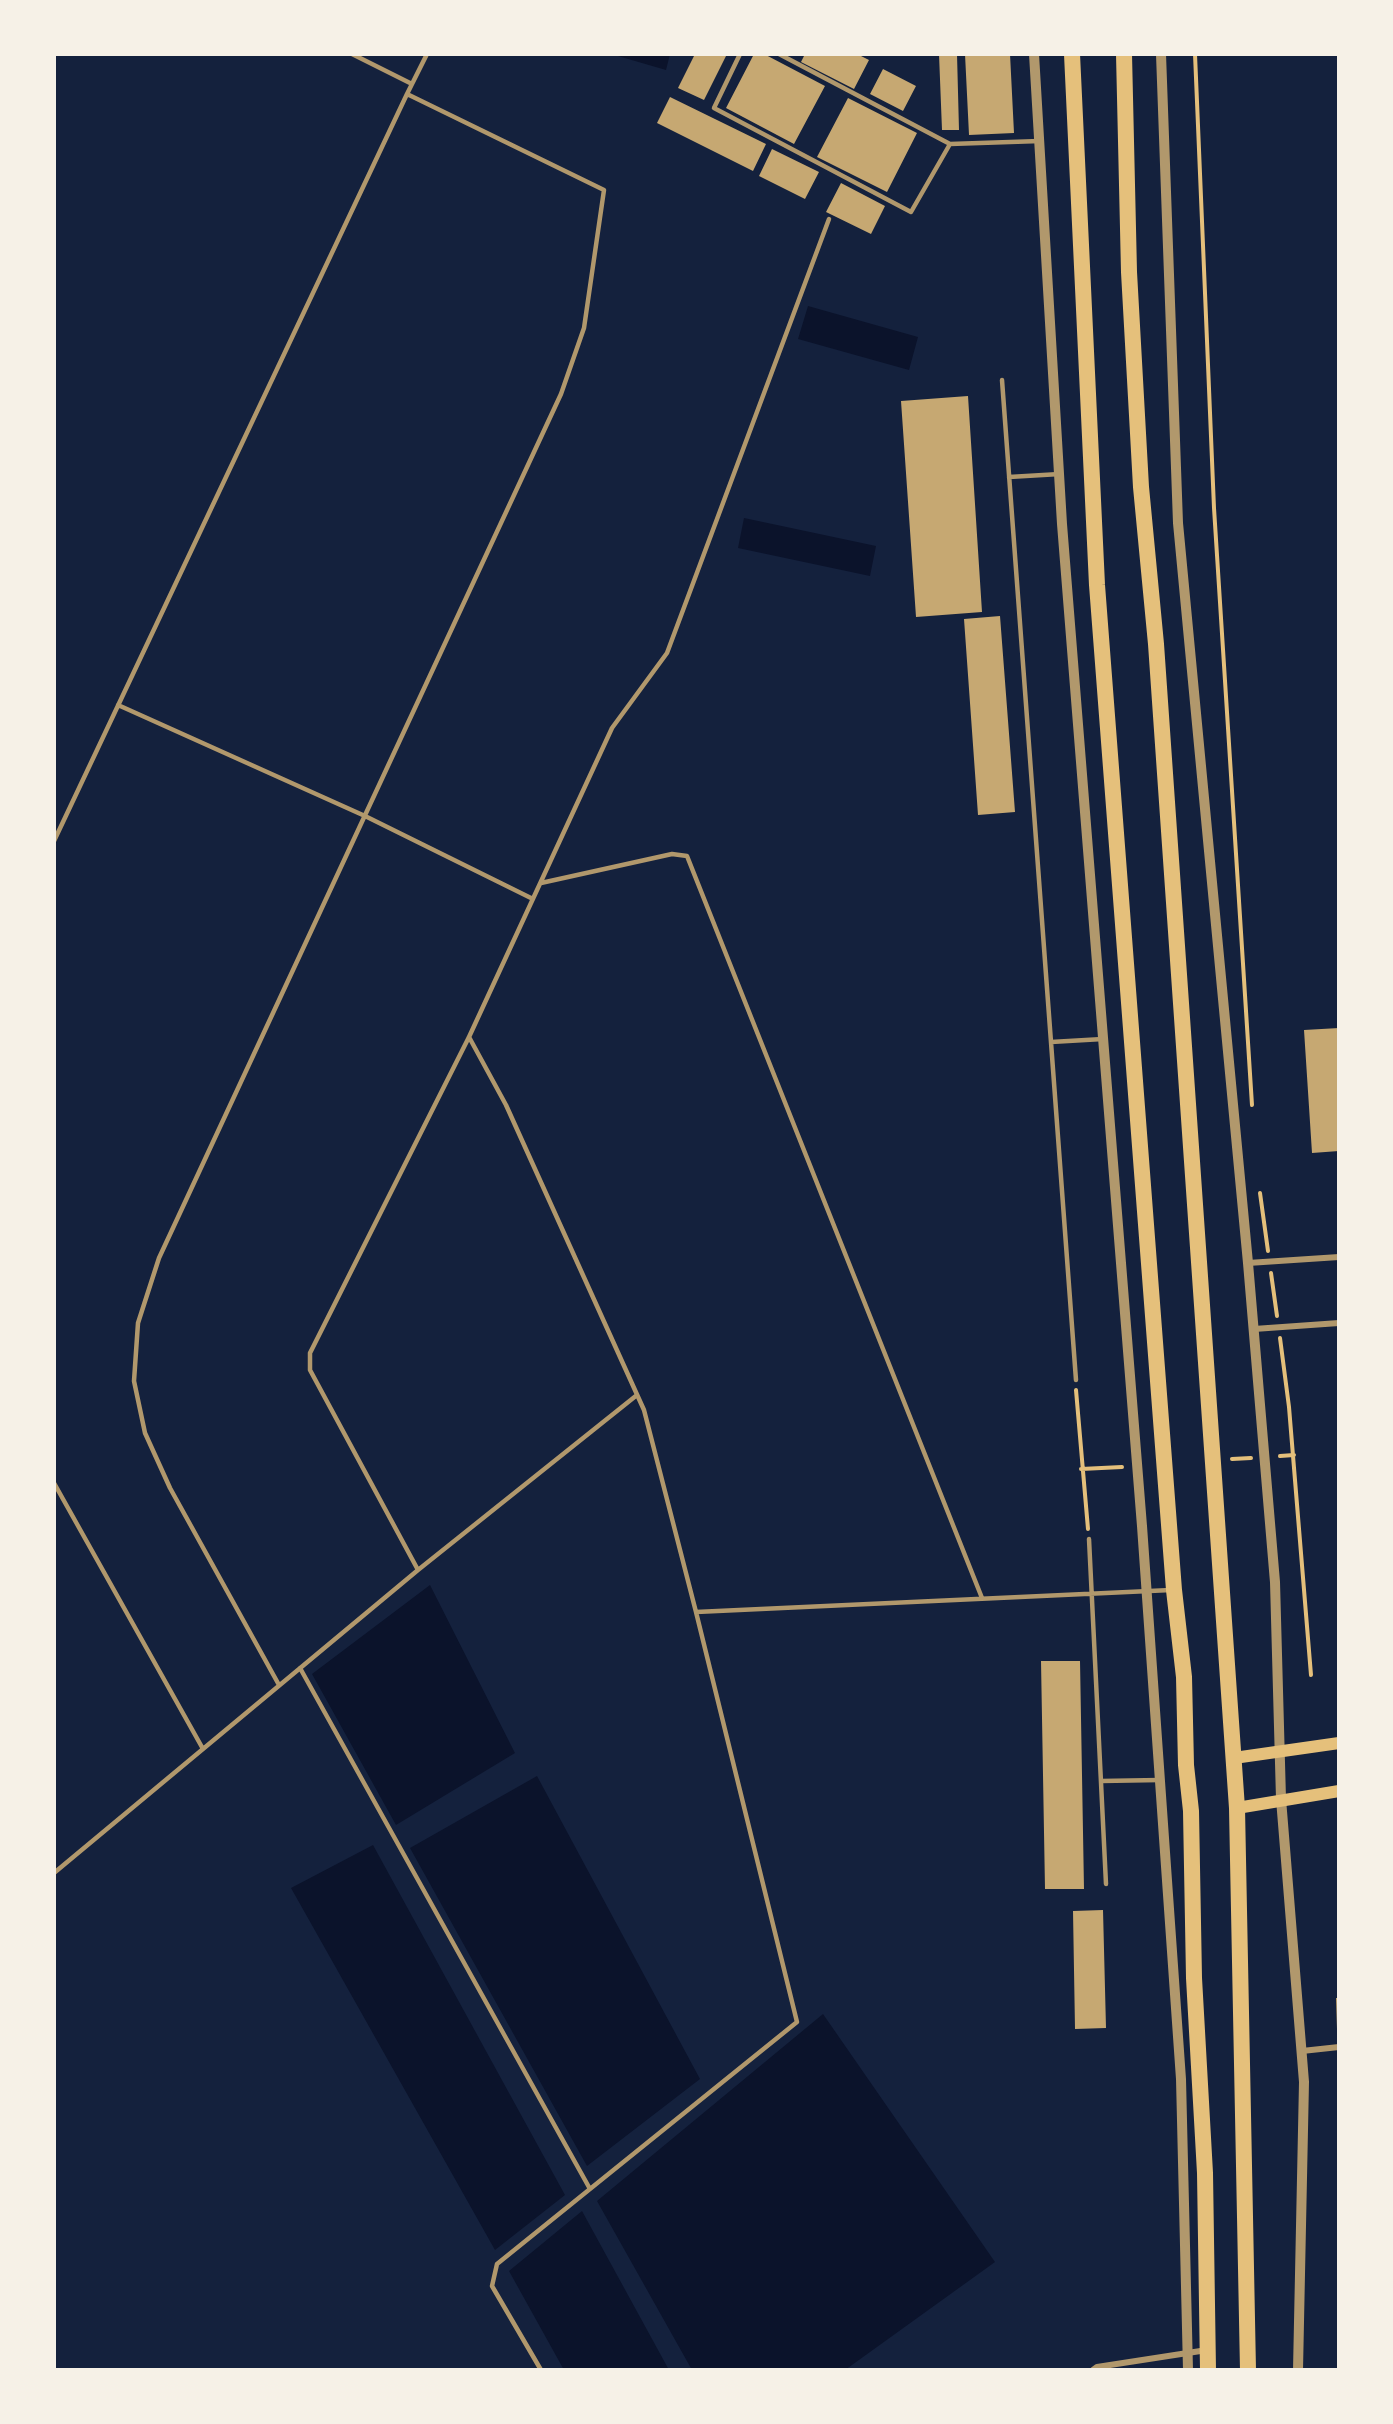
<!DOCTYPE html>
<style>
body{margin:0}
#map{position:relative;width:1393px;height:2424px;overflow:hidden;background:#14213d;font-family:"Titillium Web",sans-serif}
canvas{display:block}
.frame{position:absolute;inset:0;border:56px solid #f6f1e7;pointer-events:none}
</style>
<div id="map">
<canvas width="1393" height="2424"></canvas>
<div class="frame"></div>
</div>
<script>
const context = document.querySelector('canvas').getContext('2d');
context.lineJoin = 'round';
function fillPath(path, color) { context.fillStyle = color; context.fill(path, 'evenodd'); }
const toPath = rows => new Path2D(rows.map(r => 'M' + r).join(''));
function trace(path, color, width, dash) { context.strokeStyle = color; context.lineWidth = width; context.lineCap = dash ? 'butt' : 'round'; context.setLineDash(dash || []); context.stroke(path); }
fillPath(toPath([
 [611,54,670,54,666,70],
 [808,306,918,337,909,370,798,339],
 [744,518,876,546,870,576,738,548],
 [430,1585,515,1753,396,1825,312,1674],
 [537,1776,700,2079,587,2166,410,1848],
 [373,1845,565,2195,495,2250,291,1888],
 [823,2014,995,2262,845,2370,692,2370,597,2201],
 [582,2211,669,2370,564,2370,509,2271]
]), '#0b132b');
fillPath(toPath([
 [695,54,727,54,704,100,678,88],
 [754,54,764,54,825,86,794,144,726,108],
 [805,54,857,54,869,60,854,89,801,62],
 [939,54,957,54,959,130,942,130],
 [965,54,1010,54,1014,133,969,135],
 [883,69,916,86,903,111,870,94],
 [670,97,766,144,753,171,657,123],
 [848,98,917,133,887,192,817,157],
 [772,149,819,172,805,199,759,176],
 [841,183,885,206,871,234,826,212],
 [968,396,982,612,916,617,901,401],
 [1000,616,1015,812,978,815,964,619],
 [1339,1028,1339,1151,1312,1153,1304,1030],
 [1041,1661,1080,1661,1084,1889,1045,1889],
 [1103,1910,1106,2028,1075,2029,1073,1911],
 [1336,1998,1339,1998,1339,2029,1337,2029]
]), '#c6a872');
trace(toPath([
 [1195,54,1214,508,1252,1105],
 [1260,1193,1268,1251],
 [1271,1273,1277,1316],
 [1280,1338,1289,1407,1311,1675],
 [1076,1390,1088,1529],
 [1280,1456,1294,1455],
 [1232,1459,1251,1458],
 [1081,1469,1122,1467]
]), '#e5c07b', 4);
trace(toPath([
 [352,54,412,84],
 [740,54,714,108,911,212,950,144],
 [779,54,950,144,1040,141],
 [407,94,427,54],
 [1002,380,1076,1380],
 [1009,477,1060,474],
 [118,705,365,816,533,899],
 [54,841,407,94,604,190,584,328,561,394,159,1258,138,1323,134,1381,145,1433,170,1488,279,1685],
 [541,883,672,854,687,856,982,1598],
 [469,1037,506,1105,644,1410,696,1612],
 [1051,1042,1103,1039],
 [637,1395,418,1570,310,1370,310,1353,469,1037,612,728,667,653,829,219],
 [54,1483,203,1749],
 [1089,1539,1106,1884],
 [300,1668,590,2189],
 [1101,1781,1160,1780],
 [54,1873,418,1570],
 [541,2370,492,2286,497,2264,797,2022,696,1612,1171,1590]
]), '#b1986c', 4.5);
trace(toPath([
 [1248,1263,1339,1257],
 [1254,1329,1339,1323],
 [1302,2051,1339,2047],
 [1093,2370,1097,2367,1207,2350]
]), '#b1986c', 6);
trace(toPath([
 [1034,54,1062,524,1142,1526,1181,2079,1188,2370],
 [1161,54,1178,523,1248,1263,1275,1582,1281,1799,1304,2082,1298,2370]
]), '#b1986c', 10);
trace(toPath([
 [1234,1758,1339,1743],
 [1237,1808,1339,1791]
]), '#e5c07b', 12);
trace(toPath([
 [1072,54,1097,585,1174,1590,1184,1677,1186,1765,1191,1811,1194,1978,1205,2173,1208,2370],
 [1124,54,1129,272,1141,487,1156,644,1237,1808,1248,2370]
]), '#e5c07b', 16);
</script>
